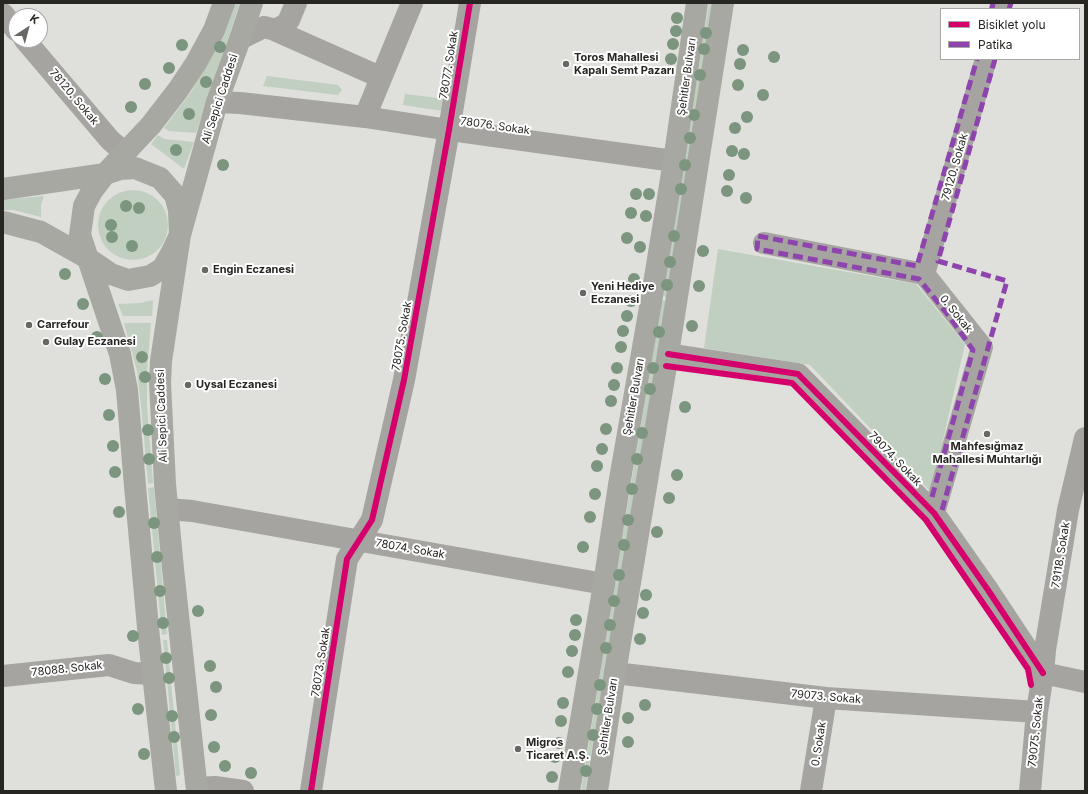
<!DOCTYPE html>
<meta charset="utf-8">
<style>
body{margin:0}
#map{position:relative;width:1088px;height:794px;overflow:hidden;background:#dfdfdb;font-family:Inter,sans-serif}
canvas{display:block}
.frame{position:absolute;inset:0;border:4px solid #272623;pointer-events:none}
.legend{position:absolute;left:940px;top:8px;width:140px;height:52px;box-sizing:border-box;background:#fff;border:1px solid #a9a8a7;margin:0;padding:5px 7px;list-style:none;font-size:12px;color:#272623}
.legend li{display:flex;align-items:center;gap:8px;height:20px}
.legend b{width:20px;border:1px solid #a9a8a7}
.north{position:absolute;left:8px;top:8px;width:40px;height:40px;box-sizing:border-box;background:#fff;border:1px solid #a9a8a7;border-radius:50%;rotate:36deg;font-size:11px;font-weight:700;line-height:16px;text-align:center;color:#272623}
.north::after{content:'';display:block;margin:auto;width:14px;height:18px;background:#676763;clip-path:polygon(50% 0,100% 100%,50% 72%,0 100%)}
</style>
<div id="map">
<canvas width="1088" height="794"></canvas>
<div class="frame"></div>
<ul class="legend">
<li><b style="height:5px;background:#d6006c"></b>Bisiklet yolu</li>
<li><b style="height:5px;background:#8e44ad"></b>Patika</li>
</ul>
<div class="north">K</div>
</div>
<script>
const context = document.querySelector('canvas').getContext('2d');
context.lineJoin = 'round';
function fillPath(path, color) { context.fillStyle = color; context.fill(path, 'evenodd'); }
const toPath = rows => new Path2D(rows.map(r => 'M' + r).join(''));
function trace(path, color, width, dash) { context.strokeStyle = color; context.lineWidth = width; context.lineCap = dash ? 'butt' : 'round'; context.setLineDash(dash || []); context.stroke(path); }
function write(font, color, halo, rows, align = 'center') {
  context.font = font + ' Inter,sans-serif'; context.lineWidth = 4; context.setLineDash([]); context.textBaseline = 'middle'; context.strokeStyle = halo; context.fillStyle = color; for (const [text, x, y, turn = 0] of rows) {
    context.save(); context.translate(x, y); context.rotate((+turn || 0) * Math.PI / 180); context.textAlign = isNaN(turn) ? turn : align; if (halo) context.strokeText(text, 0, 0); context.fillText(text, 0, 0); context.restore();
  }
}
fillPath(toPath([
 [234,3,240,3,196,133,169,131,164,128,191,92,213,53],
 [709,3,714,3,666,297,663,296],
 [267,76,338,85,342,90,338,95,263,86],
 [405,94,445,99,443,111,403,105],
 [158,135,164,139,194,142,184,169,151,144],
 '98 225a35 35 0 1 1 70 0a35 35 0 1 1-70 0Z',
 [44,196,41,205,41,217,13,210,3,210,3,200],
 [718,249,916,284,965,344,931,492,810,365,704,348],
 [153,300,152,316,123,316,118,304,140,303],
 [662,300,666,301,585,791,581,791,628,502],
 [124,323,151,323,147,371,147,405,153,483,148,484,141,405,137,371],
 [154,487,167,634,162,635,148,488],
 [163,640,167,640,180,775,176,776]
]), '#c1cfc1');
trace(toPath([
 [1000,9,1002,3],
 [3,14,16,30],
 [272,29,277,29,286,24,289,20,296,3],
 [240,39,264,27,272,29,380,77],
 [25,40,110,140,125,153],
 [217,102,240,103,365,117,449,130,674,161],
 [365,117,412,3],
 [764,243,924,274,982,347,934,513],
 [924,274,986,59],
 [668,354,798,374,934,513,988,590,1043,673],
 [168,509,192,511,604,584],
 [615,673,826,698,1037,712],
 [1043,673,1085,682],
 [3,676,109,665,134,673,153,674],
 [197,788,215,787,243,791],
 [311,791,347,559,372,520,404,380,449,130,470,3],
 [811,791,826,698],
 [1030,791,1037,712,1043,673,1045,650,1068,510,1085,438]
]), '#a6a4a0', 22);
trace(toPath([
 [3,189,105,174,120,169,135,168,160,178,175,195,179,210,180,235,172,252,163,268,150,276,128,280,111,274,89,259,41,232,3,222],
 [166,791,149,638,135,486,127,390,120,354,80,235,84,206,92,191,105,174,151,125,178,90,196,63,214,30,224,3],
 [197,791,173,569,165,484,160,383,161,361,180,235,217,102,240,39,252,3],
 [569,791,604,584,619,485,652,296,674,161,697,3],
 [597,791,615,673,668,354,723,3]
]), '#a8a8a2', 22);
trace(toPath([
 [992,9,993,3],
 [1009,9,1011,3],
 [932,497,973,350,949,316,919,279,757,249,758,236,917,266,977,59],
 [942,510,1007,281,938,261,995,59]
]), '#8e44ad', 5, [10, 5]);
trace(toPath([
 [668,354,798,374,934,513,988,590,1043,673],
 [666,366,792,383,926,520,1028,669,1031,685],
 [311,791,347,559,372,520,404,380,449,130,470,3]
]), '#d6006c', 6);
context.fillStyle = '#7b957e';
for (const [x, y] of [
 [677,18],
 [676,31],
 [706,33],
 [673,44],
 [182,45],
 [220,47],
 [704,49],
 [743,50],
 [774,57],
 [671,59],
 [740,64],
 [169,68],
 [700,75],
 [206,82],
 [145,84],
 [738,85],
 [763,95],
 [131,107],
 [189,114],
 [694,115],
 [747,117],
 [735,128],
 [690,138],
 [176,150],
 [732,151],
 [744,154],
 [223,165],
 [685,165],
 [729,175],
 [681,189],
 [727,191],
 [636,194],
 [649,194],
 [746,198],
 [126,206],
 [139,208],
 [631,213],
 [646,216],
 [111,225],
 [674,236],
 [112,237],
 [627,238],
 [132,246],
 [640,247],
 [703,251],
 [670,262],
 [65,274],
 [634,279],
 [667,285],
 [699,286],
 [631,301],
 [83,304],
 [627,316],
 [692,326],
 [623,331],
 [659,332],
 [97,337],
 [621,347],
 [142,357],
 [617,368],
 [653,368],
 [145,377],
 [105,379],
 [614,385],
 [650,389],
 [611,401],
 [685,407],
 [109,415],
 [606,429],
 [148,430],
 [642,433],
 [113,446],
 [602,449],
 [149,459],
 [637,459],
 [597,466],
 [115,472],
 [677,475],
 [632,489],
 [595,494],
 [669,498],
 [119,512],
 [590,517],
 [628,520],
 [154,523],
 [657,532],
 [624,545],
 [583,547],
 [157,557],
 [619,575],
 [160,591],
 [646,595],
 [614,601],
 [198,611],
 [643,613],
 [576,620],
 [163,623],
 [610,625],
 [575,635],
 [133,636],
 [640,639],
 [606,648],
 [572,651],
 [166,658],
 [210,666],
 [568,672],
 [169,678],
 [600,685],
 [216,687],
 [563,703],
 [645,705],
 [138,709],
 [597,709],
 [211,715],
 [172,716],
 [628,718],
 [561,721],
 [593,735],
 [174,737],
 [628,742],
 [559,743],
 [214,747],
 [144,754],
 [555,757],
 [225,766],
 [586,771],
 [251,773],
 [552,777]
]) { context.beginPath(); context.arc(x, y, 6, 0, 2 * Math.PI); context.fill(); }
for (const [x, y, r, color] of [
 [566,64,4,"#676763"],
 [205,270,4,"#676763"],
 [583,293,4,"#676763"],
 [29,325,4,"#676763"],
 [46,342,4,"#676763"],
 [188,385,4,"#676763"],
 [987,434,4,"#676763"],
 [518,749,4,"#676763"]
]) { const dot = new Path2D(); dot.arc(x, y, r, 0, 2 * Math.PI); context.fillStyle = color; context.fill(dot); trace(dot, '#fff', 1.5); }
write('bold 11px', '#272623', '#fff', [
 ["Toros Mahallesi",574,58],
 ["Kapalı Semt Pazarı",574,71],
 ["Engin Eczanesi",213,270],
 ["Yeni Hediye",591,287],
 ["Eczanesi",591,300],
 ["Carrefour",37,325],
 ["Gulay Eczanesi",54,342],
 ["Uysal Eczanesi",196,385],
 ["Mahfesığmaz",987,447,"center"],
 ["Mahallesi Muhtarlığı",987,460,"center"],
 ["Migros",526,743],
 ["Ticaret A.Ş.",526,756]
], 'left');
write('11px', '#272623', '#fff', [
 ["78077. Sokak",449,65,-81],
 ["Şehitler Bulvarı",687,77,-82],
 ["78120. Sokak",74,97,50],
 ["Ali Sepici Caddesi",220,99,-72],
 ["78076. Sokak",495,126,8],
 ["79120. Sokak",955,167,-74],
 ["0. Sokak",956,314,51],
 ["78075. Sokak",402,336,-80],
 ["Şehitler Bulvarı",634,397,-80],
 ["Ali Sepici Caddesi",162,416,-92],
 ["79074. Sokak",895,459,46],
 ["78074. Sokak",410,549,10],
 ["79118. Sokak",1061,555,-81],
 ["78073. Sokak",321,662,-81],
 ["78088. Sokak",67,669,-6],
 ["79073. Sokak",826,697,5],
 ["Şehitler Bulvarı",608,717,-81],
 ["79075. Sokak",1036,732,-84],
 ["0. Sokak",819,744,-81]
]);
</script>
